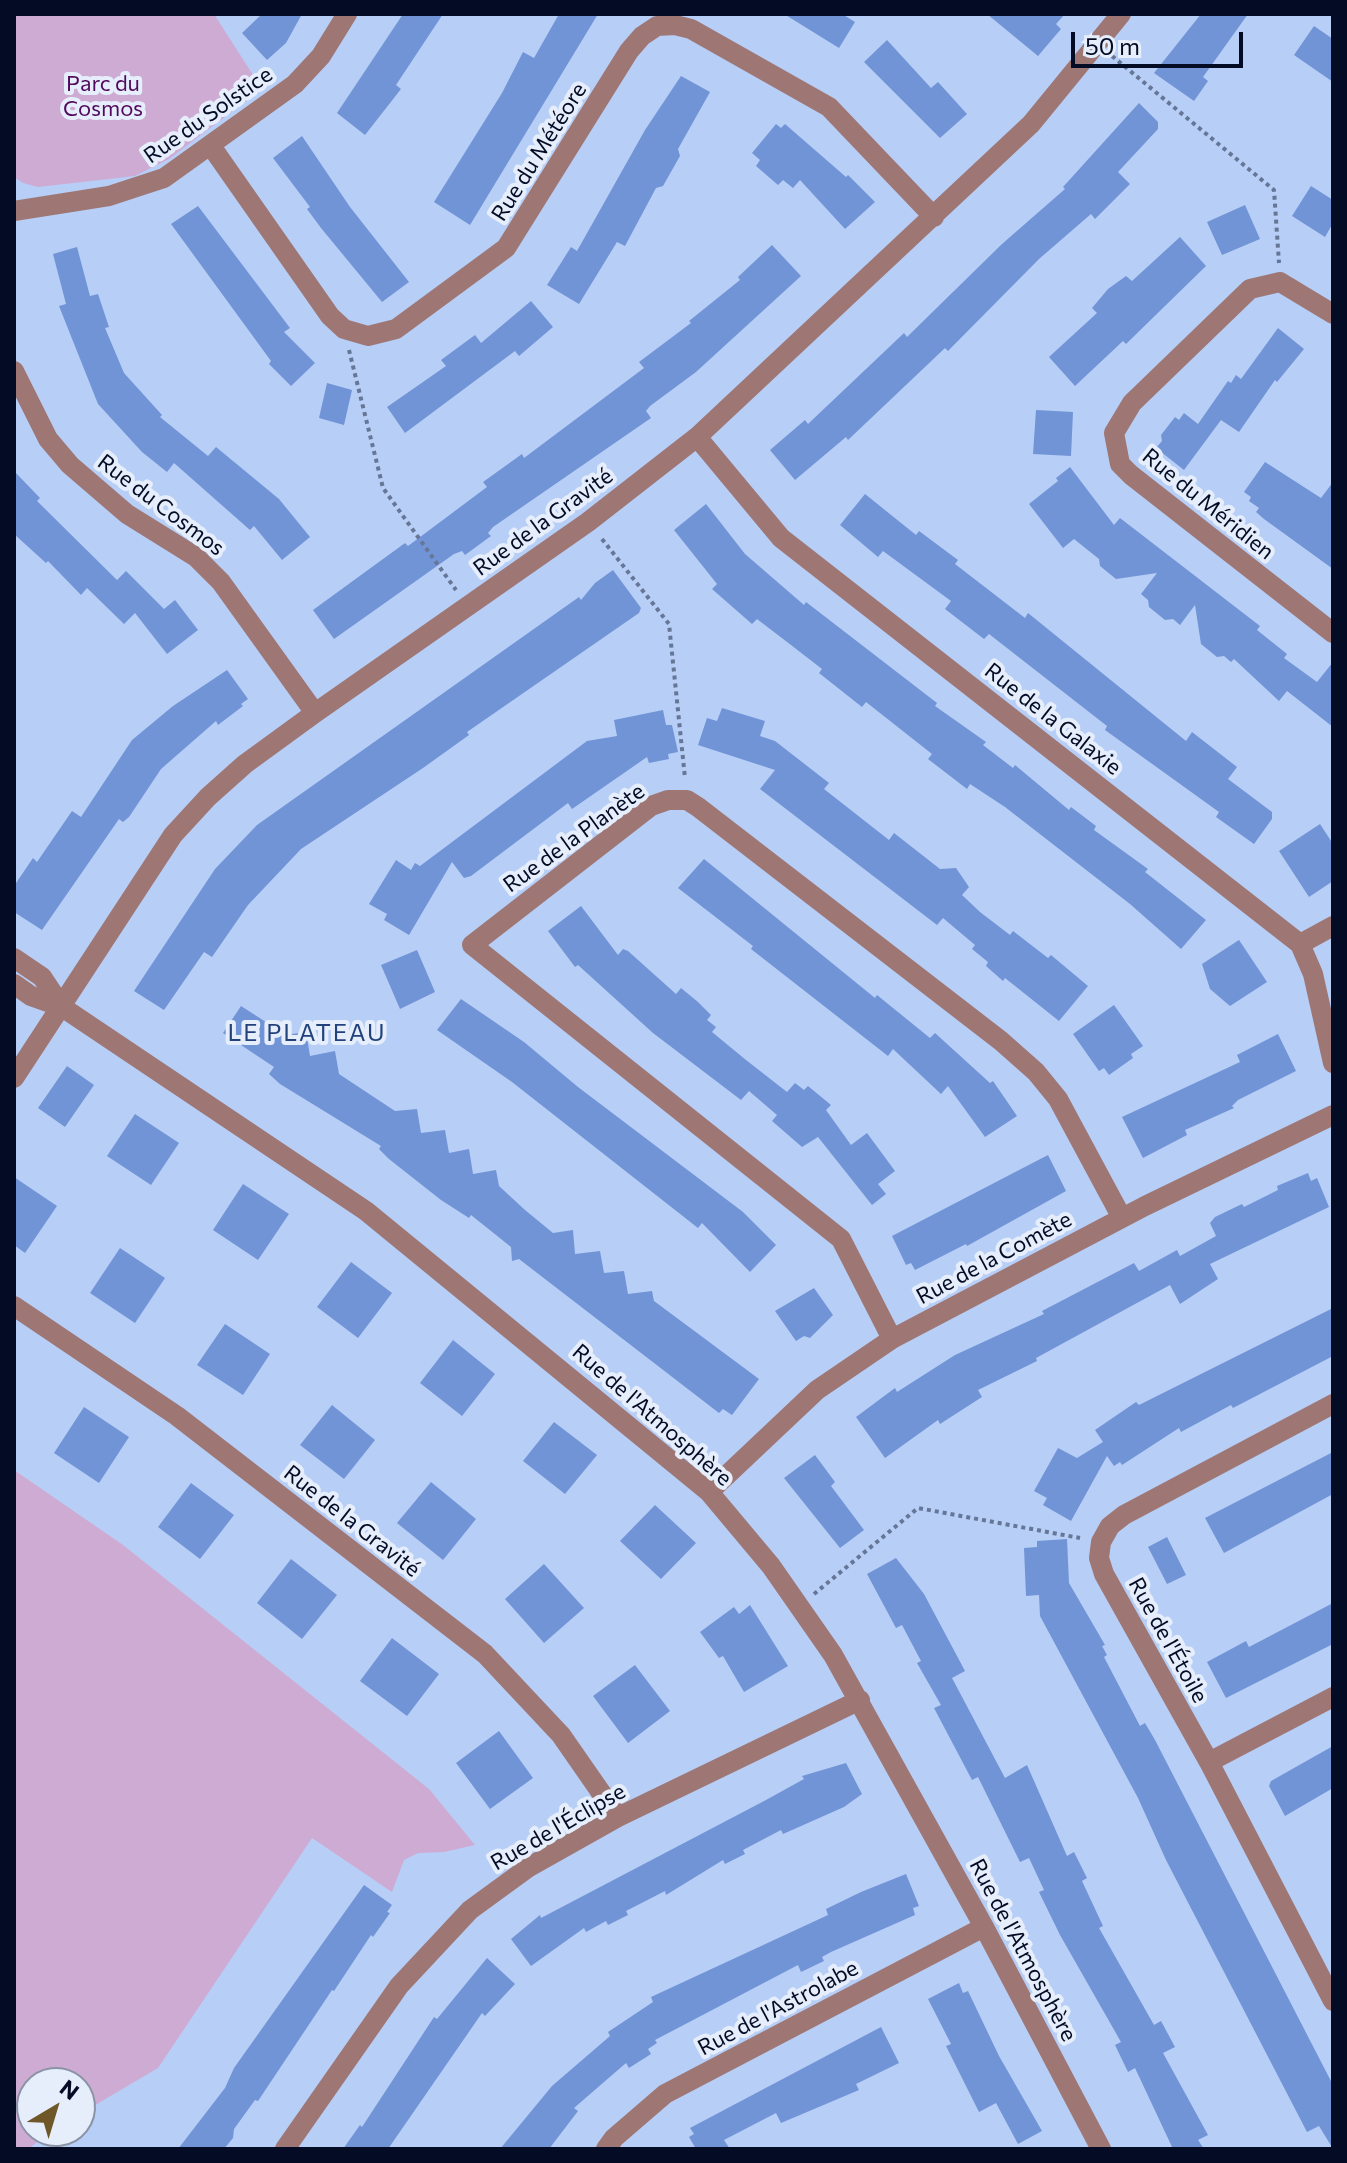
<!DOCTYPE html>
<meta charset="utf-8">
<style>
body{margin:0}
#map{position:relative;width:1347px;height:2163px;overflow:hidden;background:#b7cef7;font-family:Commissioner,sans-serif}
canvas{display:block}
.frame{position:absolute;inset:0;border:16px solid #030c24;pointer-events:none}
.north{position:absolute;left:16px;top:2067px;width:80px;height:80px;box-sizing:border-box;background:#e6eefc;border:2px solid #8b94a6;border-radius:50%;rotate:38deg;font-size:22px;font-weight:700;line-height:32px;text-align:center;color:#030c24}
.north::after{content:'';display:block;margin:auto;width:28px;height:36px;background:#705728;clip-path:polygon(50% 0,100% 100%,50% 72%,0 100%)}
.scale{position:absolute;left:1071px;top:32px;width:172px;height:36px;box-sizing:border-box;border:4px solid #030c24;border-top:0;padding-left:10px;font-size:24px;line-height:28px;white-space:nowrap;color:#030c24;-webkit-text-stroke:6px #e6eefc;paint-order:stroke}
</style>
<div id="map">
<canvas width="1347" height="2163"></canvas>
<div class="frame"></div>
<div class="north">N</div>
<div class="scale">50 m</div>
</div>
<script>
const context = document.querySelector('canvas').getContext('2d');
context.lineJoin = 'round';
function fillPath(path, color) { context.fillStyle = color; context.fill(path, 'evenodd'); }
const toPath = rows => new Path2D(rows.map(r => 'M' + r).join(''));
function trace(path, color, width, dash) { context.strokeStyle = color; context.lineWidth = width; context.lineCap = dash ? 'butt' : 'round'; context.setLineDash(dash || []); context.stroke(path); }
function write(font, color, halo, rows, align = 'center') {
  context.font = font + ' Commissioner,sans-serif'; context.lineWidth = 8; context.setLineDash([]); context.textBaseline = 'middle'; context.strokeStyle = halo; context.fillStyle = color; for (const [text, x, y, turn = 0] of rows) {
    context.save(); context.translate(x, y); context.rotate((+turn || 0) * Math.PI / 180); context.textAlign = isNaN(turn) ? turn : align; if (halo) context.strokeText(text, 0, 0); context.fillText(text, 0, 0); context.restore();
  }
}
fillPath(toPath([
 [14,14,214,14,262,89,169,159,135,176,38,187,23,183,14,177],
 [14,1470,123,1545,429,1789,475,1845,444,1852,418,1853,404,1860,392,1892,312,1838,158,2068,80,2114,80,2083,32,2083,32,2131,52,2131,28,2149,14,2149]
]), '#ceabd3');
fillPath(toPath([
 [262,14,302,14,286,43,267,60,242,33],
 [403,14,443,14,396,85,401,89,365,135,337,113],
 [559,14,598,14,470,225,434,202,502,93,523,52,534,58],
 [784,14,842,14,855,22,839,48],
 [987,14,1065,14,1056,24,1061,29,1038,56],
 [1201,14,1248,14,1203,77,1208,81,1194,101,1154,73],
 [1314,26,1333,39,1333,82,1294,55],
 [887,40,931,88,938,82,967,114,940,138,864,62],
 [681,76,710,92,678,149,680,156,663,186,656,188,625,246,617,242,579,304,547,285,571,247,577,251,645,130],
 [1139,103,1158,122,1158,129,1118,172,1130,184,1095,219,1091,214,1039,259,948,351,945,348,848,440,846,437,795,480,770,450,805,420,808,424,904,333,907,337,1002,244,1065,189,1063,187],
 [776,124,781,128,785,124,846,177,848,175,875,202,845,229,800,180,793,188,783,180,778,185,756,166,760,160,752,153],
 [302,136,350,207,409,282,382,302,321,228,307,209,310,207,273,158],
 [1311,186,1333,200,1333,223,1325,237,1292,216],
 [1245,205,1260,239,1222,255,1207,222],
 [198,206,290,328,284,332,315,363,291,386,269,364,271,361,171,224],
 [1180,237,1206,266,1126,344,1123,341,1075,386,1049,357,1097,313,1092,308,1108,289,1126,276,1132,281],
 [772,245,801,276,696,372,650,406,646,411,651,418,493,527,488,533,491,536,465,555,462,551,454,554,334,639,313,610,405,543,408,546,487,487,483,482,522,454,524,458,644,368,639,362,691,323,689,321,740,280,738,277],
 [77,247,90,296,98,294,109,327,105,328,124,373,162,415,160,417,208,456,216,447,279,499,310,537,282,560,254,526,250,530,174,463,167,472,142,452,98,404,59,306,66,304,53,254],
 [531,301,553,327,519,356,515,351,405,433,387,407,446,366,441,360,475,335,481,343],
 [1278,328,1304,349,1277,382,1275,380,1239,432,1221,420,1184,470,1156,448,1162,441,1161,435,1175,417,1179,420,1184,413,1198,424,1228,381,1231,383,1236,375,1241,379],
 [327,383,352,390,344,425,319,418],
 [1036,410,1073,412,1071,456,1033,454],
 [1265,462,1321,498,1333,482,1333,569,1264,519,1256,512,1259,508,1249,501,1251,497,1244,492],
 [1070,467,1114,525,1120,518,1260,626,1257,630,1287,654,1284,658,1317,682,1333,662,1333,727,1287,691,1279,701,1234,659,1231,662,1224,656,1217,657,1201,644,1195,605,1180,625,1173,619,1165,620,1149,607,1148,600,1141,594,1157,573,1116,579,1100,566,1099,559,1074,539,1063,548,1029,504,1058,481,1056,478],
 [14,471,40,498,37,501,117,580,126,571,164,609,175,600,198,630,167,654,135,613,124,624,87,588,81,595,48,561,46,563,14,534],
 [865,494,916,535,919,531,958,560,955,564,1025,618,1028,613,1186,741,1192,732,1237,767,1228,779,1272,812,1272,819,1254,844,1216,817,1219,812,1105,730,1107,726,989,634,984,639,945,609,951,601,883,551,878,557,840,525],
 [706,504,745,554,804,605,806,602,937,703,935,706,986,742,983,745,1013,768,1015,765,1069,810,1071,807,1096,826,1094,830,1148,869,1145,872,1206,920,1181,949,1130,904,1005,807,970,784,967,789,928,759,932,754,866,702,862,707,819,673,822,669,791,645,757,619,752,624,712,589,717,584,674,530],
 [613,570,641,608,639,613,467,732,469,735,423,768,301,849,248,905,212,957,204,952,164,1010,134,991,215,869,257,825,579,597,581,600,595,583],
 [227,670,248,699,241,704,243,706,218,725,216,721,161,769,129,817,123,822,119,819,42,930,14,912,14,886,33,858,37,862,72,811,81,817,132,740,173,706],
 [722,708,765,721,760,736,775,741,829,783,824,789,889,840,894,833,940,869,956,868,969,887,962,895,980,912,1010,935,1013,931,1048,958,1051,955,1088,986,1059,1021,1005,978,1003,981,986,966,988,962,972,949,975,945,943,918,937,925,760,789,775,770,698,745,707,718,717,721],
 [663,710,666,725,672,725,678,752,668,754,669,759,649,763,647,757,572,809,568,803,471,876,464,878,452,862,409,935,384,920,387,914,369,904,396,860,411,870,415,863,420,866,587,741,617,736,614,720],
 [1320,824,1333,844,1333,881,1309,897,1279,851],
 [704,859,875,998,877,995,930,1038,935,1033,990,1083,993,1081,1017,1116,985,1137,948,1086,941,1094,893,1049,888,1056,751,949,753,946,678,888],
 [581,906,618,955,623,949,628,951,676,994,681,988,698,1002,711,1015,707,1020,716,1027,712,1032,746,1060,787,1092,795,1083,804,1090,808,1086,831,1105,826,1110,851,1145,867,1133,895,1171,878,1184,886,1194,872,1205,818,1137,802,1147,772,1121,777,1115,749,1091,741,1100,653,1033,578,965,575,967,548,931],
 [1239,940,1267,982,1230,1006,1210,989,1202,964],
 [417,950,435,992,400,1009,381,965],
 [461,999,524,1042,578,1087,743,1212,776,1245,750,1272,702,1223,698,1228,512,1082,437,1030],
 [1114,1005,1143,1046,1131,1054,1133,1058,1109,1075,1104,1068,1099,1071,1073,1034],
 [241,1006,286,1035,306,1032,310,1056,335,1051,339,1074,395,1111,417,1109,421,1133,445,1130,449,1153,469,1149,473,1174,496,1170,499,1186,525,1210,553,1233,573,1230,575,1254,600,1251,604,1273,624,1271,628,1294,652,1291,654,1301,759,1379,732,1415,723,1409,719,1413,519,1259,512,1261,511,1247,471,1215,469,1218,441,1200,389,1159,379,1149,381,1146,280,1084,269,1074,274,1067,223,1033],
 [1278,1034,1296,1071,1238,1100,1232,1106,1234,1108,1185,1130,1187,1135,1143,1158,1122,1117,1240,1062,1237,1055],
 [67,1066,94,1085,65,1127,38,1108],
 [135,1114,179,1143,151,1185,107,1156],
 [1048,1155,1066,1191,967,1246,966,1244,915,1270,911,1263,906,1265,892,1236],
 [1308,1173,1311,1181,1317,1178,1329,1207,1210,1264,1218,1279,1180,1304,1170,1285,1036,1358,1037,1361,978,1390,982,1397,940,1424,938,1420,885,1458,856,1417,895,1388,897,1392,955,1355,1044,1314,1042,1311,1134,1263,1139,1271,1177,1250,1180,1256,1216,1236,1210,1223,1215,1217,1242,1204,1244,1207,1278,1190,1277,1186],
 [14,1177,57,1206,25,1253,14,1245],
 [243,1184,289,1214,258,1260,213,1230],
 [120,1248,165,1278,135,1323,90,1293],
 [351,1262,392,1293,358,1338,317,1307],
 [814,1288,833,1315,810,1338,804,1336,796,1341,775,1311],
 [1333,1308,1333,1356,1233,1408,1231,1405,1181,1432,1179,1428,1122,1465,1120,1462,1114,1466,1107,1456,1071,1521,1043,1505,1047,1498,1034,1491,1058,1448,1077,1458,1103,1442,1095,1430,1136,1402,1139,1405],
 [225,1324,270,1354,243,1395,197,1365],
 [453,1340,495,1374,462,1416,420,1383],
 [332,1405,375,1440,344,1479,300,1445],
 [84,1407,129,1437,99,1483,54,1453],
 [554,1422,597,1455,565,1494,523,1461],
 [1333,1452,1333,1494,1224,1553,1205,1518],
 [815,1455,835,1482,831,1486,864,1530,840,1548,784,1478],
 [431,1482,476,1519,443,1560,397,1523],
 [191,1483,234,1515,200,1559,158,1527],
 [655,1505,696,1543,661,1579,620,1541],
 [1167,1537,1186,1575,1167,1584,1148,1547],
 [1067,1539,1069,1583,1105,1645,1102,1646,1107,1655,1104,1657,1140,1726,1145,1723,1155,1740,1333,2085,1333,2149,1319,2126,1307,2132,1166,1860,1138,1798,1040,1616,1039,1595,1026,1596,1024,1548,1037,1547,1037,1541],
 [896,1558,924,1594,965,1671,952,1678,1005,1778,1027,1765,1067,1856,1074,1852,1087,1878,1082,1881,1103,1926,1099,1928,1154,2025,1161,2021,1175,2047,1163,2053,1208,2135,1198,2140,1204,2149,1173,2149,1135,2068,1128,2072,1115,2045,1121,2042,1060,1935,1039,1892,1044,1890,1029,1858,1020,1862,978,1777,972,1780,934,1708,941,1705,917,1663,921,1661,902,1625,896,1628,867,1574],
 [291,1559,337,1595,302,1639,257,1603],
 [544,1564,584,1608,544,1643,505,1599],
 [1333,1603,1333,1644,1226,1698,1207,1662,1246,1641,1249,1647],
 [750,1605,788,1666,744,1692,723,1656,719,1658,700,1632,734,1607,739,1614],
 [392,1638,439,1674,407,1716,360,1681],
 [635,1665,670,1711,628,1743,593,1696],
 [499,1731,533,1778,490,1809,456,1763],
 [1333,1746,1333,1788,1285,1816,1269,1786,1271,1781],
 [846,1763,862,1794,844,1807,783,1834,781,1830,743,1850,745,1854,725,1864,723,1860,666,1895,665,1891,626,1911,628,1915,608,1925,606,1921,586,1932,584,1928,531,1966,511,1939,540,1915,541,1918,766,1800,804,1779,802,1776],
 [906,1874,919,1906,913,1908,915,1915,831,1952,822,1957,824,1961,801,1972,798,1965,655,2040,657,2043,648,2049,651,2054,629,2068,626,2063,574,2108,578,2111,549,2149,500,2149,552,2086,610,2036,608,2032,653,2002,651,1997,828,1915,826,1909,861,1892],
 [364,1885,392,1905,387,1912,390,1913,373,1937,371,1935,334,1991,332,1990,258,2101,255,2100,234,2129,233,2138,224,2149,178,2149,225,2088,234,2068],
 [487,1958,515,1984,485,2016,482,2013,388,2149,343,2149,360,2125,362,2127,434,2017,437,2019],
 [959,1983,963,1993,968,1991,999,2056,1042,2131,1018,2144,996,2103,979,2112,946,2046,951,2044,928,1999],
 [881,2027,899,2063,856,2084,859,2090,781,2123,776,2113,724,2140,730,2149,696,2149,689,2137,694,2134,690,2128]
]), '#7194d6');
trace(toPath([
 [1112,56,1274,190,1279,263],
 [349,350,383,488,456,590],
 [602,539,669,624,685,778],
 [814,1594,918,1508,1080,1538]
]), '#657697', 4, [4, 4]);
trace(toPath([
 [211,146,330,316,344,329,368,336,396,329,506,248,629,51,642,36,657,26,675,25,691,29,829,107,934,217],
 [14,211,109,196,164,178,295,84,321,56,347,14],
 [1333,314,1280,282,1250,289,1132,403,1114,433,1120,464,1131,475,1333,633],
 [14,371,48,439,70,465,127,514,196,557,221,582,315,713],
 [697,437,781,538,1300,944,1313,974,1333,1063],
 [1300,944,1333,926],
 [14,958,42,977,62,1007],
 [14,984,31,996,62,1007,366,1211,709,1492,771,1566,833,1655,984,1927,1101,2149],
 [14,1078,173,835,208,797,245,764,315,713,588,522,697,437,1031,124,1121,14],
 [14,1306,177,1416,485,1654,561,1735,618,1817],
 [892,1339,841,1239,472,945,651,806,668,800,687,800,698,807,1001,1041,1036,1072,1058,1099,1122,1218],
 [1333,1404,1124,1515,1110,1526,1101,1542,1099,1558,1104,1574,1209,1762,1333,2001],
 [709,1492,817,1390,892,1339,1145,1206,1333,1115],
 [1209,1762,1333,1697],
 [285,2149,399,1986,470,1910,529,1867,618,1817,860,1700],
 [606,2149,614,2138,665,2094,984,1927]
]), '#9e7674', 20);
write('22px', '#52095d', '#e6eefc', [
 ["Parc du",103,84],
 ["Cosmos",103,109]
]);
write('22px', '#030c24', '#e6eefc', [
 ["Rue du Solstice",208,115,-35],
 ["Rue du Météore",539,152,-58],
 ["Rue du Méridien",1208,504,39],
 ["Rue du Cosmos",161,505,37],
 ["Rue de la Gravité",543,522,-36],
 ["Rue de la Galaxie",1053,719,38],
 ["Rue de la Planète",574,838,-36],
 ["Rue de la Comète",994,1258,-28],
 ["Rue de l'Atmosphère",652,1415,41],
 ["Rue de la Gravité",352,1521,38],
 ["Rue de l'Étoile",1168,1640,61],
 ["Rue de l'Éclipse",558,1827,-30],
 ["Rue de l'Atmosphère",1023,1950,62],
 ["Rue de l'Astrolabe",778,2008,-28]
]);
context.letterSpacing = '2px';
write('24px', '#23427c', '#e6eefc', [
 ["LE PLATEAU",307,1033]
]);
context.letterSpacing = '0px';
</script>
